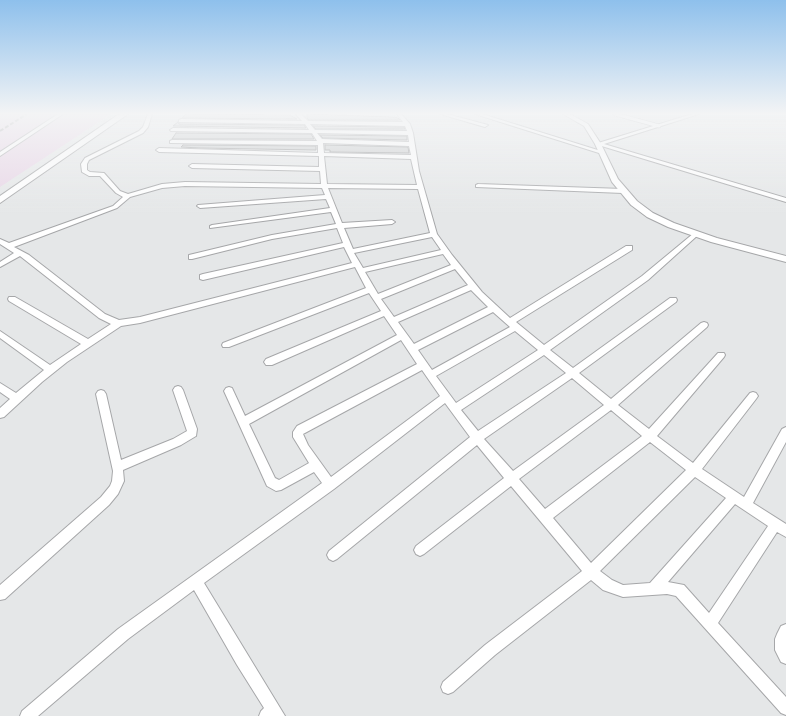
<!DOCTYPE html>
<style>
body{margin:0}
canvas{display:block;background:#e5e7e8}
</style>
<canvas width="786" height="716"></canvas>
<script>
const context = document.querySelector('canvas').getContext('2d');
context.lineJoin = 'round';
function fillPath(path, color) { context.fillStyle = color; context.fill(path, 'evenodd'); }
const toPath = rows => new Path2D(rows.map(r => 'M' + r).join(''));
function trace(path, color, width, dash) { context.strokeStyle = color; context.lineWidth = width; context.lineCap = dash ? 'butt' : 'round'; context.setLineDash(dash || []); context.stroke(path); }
fillPath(toPath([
 [0,114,111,114,0,187]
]), '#e9d6e7');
const building = toPath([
 [186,114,290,115,297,119,182,118,186,114],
 [307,114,393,117,398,118,400,120,309,120,307,118,307,114],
 [178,122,179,124,304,125,306,128,173,126,178,122],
 [313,126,404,127,405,129,316,129,313,126],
 [176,133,311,134,314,139,172,139,176,133],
 [320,135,407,136,407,140,323,138,320,135],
 [183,145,316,146,316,150,200,148,181,147,183,145],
 [325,145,408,147,409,153,330,152,330,150,325,150,325,145]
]);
fillPath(building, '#c8cacb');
trace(building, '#8d8e8f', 1);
const service = toPath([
 [615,114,659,126]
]);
const minor = toPath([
 [58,114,63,114,0,156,0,152,58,114],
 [148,114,152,114,148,127,143,133,89,160,87,164,87,170,90,172,104,173,120,191,128,194,162,184,185,182,321,184,320,171,192,168,189,166,192,164,319,167,319,156,159,152,156,150,159,148,318,153,318,145,170,143,170,141,172,140,317,141,312,133,171,131,170,130,173,128,309,130,305,124,179,122,179,120,181,119,302,121,296,114,301,114,308,121,403,122,397,114,401,114,410,124,413,133,419,171,437,234,452,255,482,292,510,318,626,246,632,246,632,250,516,322,544,345,642,276,694,233,698,233,698,235,648,280,550,350,573,368,670,298,676,298,677,300,676,302,579,373,611,399,701,323,704,322,707,323,708,325,707,327,618,405,649,429,718,353,724,353,725,355,724,357,657,436,693,463,750,393,753,392,756,393,758,396,756,399,702,469,744,497,782,429,786,427,786,442,753,503,786,524,786,537,777,532,718,623,786,697,786,715,781,713,676,596,667,594,623,597,603,590,591,580,495,655,453,692,448,694,443,692,441,687,443,682,485,645,582,571,511,486,424,554,420,556,416,554,414,550,416,546,504,478,477,445,337,559,333,561,329,559,327,555,329,551,470,437,445,403,334,489,204,583,285,716,259,716,261,711,264,708,237,665,194,590,128,639,38,716,20,716,22,711,118,629,322,483,314,472,281,490,276,491,267,486,224,391,226,388,229,387,232,388,245,416,397,335,384,316,272,365,266,365,264,362,266,359,381,311,369,293,229,347,223,347,222,345,223,343,366,288,355,267,140,323,121,326,67,362,42,382,4,417,0,418,0,408,10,399,0,392,0,383,16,393,44,370,0,338,0,331,50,365,81,344,9,301,8,299,9,297,15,297,88,339,111,324,99,318,20,256,0,267,0,262,14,253,0,244,0,239,9,243,113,206,123,197,116,193,100,176,89,176,82,172,81,164,85,158,139,131,143,127,148,114],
 [310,124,405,126,407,131,315,130,310,124],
 [317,133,408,135,409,142,322,139,317,133],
 [323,143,409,146,411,155,324,153,323,143],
 [324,156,411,159,417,185,327,184,324,156],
 [185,186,322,188,325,195,198,205,197,206,200,208,326,199,330,208,212,225,210,226,210,228,331,212,336,224,272,235,189,255,189,259,192,259,272,239,337,228,343,243,203,274,200,275,200,279,203,280,344,247,352,263,140,317,119,320,105,314,29,255,14,247,117,208,130,197,162,188,185,186],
 [328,188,418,189,430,233,353,249,344,228,392,224,395,222,392,220,342,223,328,188],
 [432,237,441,250,363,268,354,253,432,237],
 [443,254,451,265,378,294,365,272,443,254],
 [455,269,468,285,394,317,381,299,455,269],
 [471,290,488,307,414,344,398,322,471,290],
 [493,312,510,327,432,370,418,350,493,312],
 [515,331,538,350,456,403,436,376,515,331],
 [401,340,417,364,297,426,293,432,293,437,309,463,279,480,275,478,249,424,401,340],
 [544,355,566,373,478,431,461,410,544,355],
 [422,370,440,396,331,477,308,445,303,434,422,370],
 [572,378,604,405,513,471,484,439,572,378],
 [611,410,642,436,545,509,519,479,611,410],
 [650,442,686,470,591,563,553,518,650,442],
 [695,477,726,498,650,583,623,585,612,580,600,571,695,477],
 [735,504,768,526,709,613,684,585,668,582,735,504],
 [440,114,447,114,488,125,485,127,440,114],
 [475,114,482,114,604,152,599,153,475,114],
 [692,114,699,114,604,144,786,198,786,202,595,144,692,114],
 [478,184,623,189,626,191,623,193,476,187,476,185,478,184],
 [178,386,181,387,183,390,197,429,196,436,181,445,123,470,124,481,118,494,109,505,5,599,0,600,0,585,101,497,110,486,112,481,113,471,96,394,98,391,101,390,104,391,106,394,121,460,173,439,187,431,173,390,175,387,178,386],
 [786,624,786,664,781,662,775,650,775,639,777,634,781,626,786,624]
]);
const tertiary = toPath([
 [563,114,570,114,588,124,601,144,618,179,637,201,653,213,674,223,717,238,786,256,786,262,711,242,668,227,647,217,631,205,612,182,595,144,584,126,563,114]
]);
const secondary = toPath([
 [119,114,128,114,0,203,0,196,119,114]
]);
trace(service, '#a6a7a9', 4.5);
trace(minor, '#a6a7a9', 2);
trace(tertiary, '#a6a7a9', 2);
trace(secondary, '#a6a7a9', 2);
trace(service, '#fff', 3);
fillPath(minor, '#fff');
fillPath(tertiary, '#fff');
fillPath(secondary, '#fff');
trace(toPath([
 [0,131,27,114]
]), '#969798', 2, [4, 2]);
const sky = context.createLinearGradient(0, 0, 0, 214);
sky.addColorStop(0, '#8ec0ec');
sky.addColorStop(0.53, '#f3f4f5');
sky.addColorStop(1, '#f3f4f500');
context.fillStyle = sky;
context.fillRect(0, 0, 786, 214);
</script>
